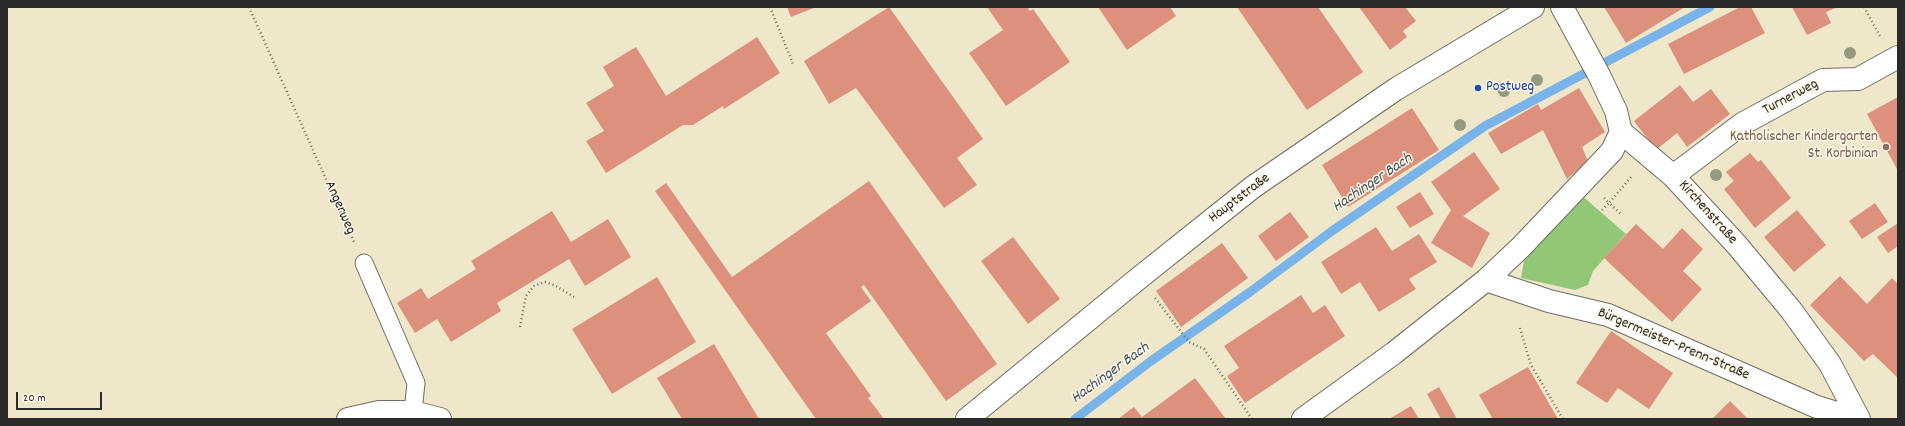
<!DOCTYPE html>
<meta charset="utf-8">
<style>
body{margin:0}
#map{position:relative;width:1905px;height:426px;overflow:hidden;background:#efe7ca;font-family:Dekko,sans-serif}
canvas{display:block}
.frame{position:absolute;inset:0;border:8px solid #2b2b2b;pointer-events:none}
.scale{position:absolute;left:16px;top:392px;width:86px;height:18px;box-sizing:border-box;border:2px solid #2b2b2b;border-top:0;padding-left:5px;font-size:12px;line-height:14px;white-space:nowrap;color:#2b2b2b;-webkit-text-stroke:3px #fcf5e5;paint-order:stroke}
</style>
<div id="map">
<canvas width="1905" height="426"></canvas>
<div class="frame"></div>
<div class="scale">20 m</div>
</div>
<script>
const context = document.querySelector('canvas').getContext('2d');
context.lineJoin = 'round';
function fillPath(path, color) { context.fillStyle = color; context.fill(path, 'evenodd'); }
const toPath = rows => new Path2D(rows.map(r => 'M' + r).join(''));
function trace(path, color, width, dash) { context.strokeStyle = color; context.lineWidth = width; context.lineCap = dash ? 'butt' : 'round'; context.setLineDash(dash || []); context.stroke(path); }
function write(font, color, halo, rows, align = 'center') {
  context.font = font + ' Dekko,sans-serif'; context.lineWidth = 3; context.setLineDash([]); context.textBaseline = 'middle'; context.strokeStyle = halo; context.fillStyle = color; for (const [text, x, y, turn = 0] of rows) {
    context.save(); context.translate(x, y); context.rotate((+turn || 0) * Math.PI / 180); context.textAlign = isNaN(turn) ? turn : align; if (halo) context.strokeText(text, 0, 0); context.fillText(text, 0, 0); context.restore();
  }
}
fillPath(toPath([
 [1580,194,1626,234,1593,271,1588,285,1575,290,1521,278,1524,261]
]), '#93c778');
trace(toPath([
 [1075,419,1151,361,1250,292,1332,231,1485,126,1710,7]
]), '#78b3e9', 9);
fillPath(toPath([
 [787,7,816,7,791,17],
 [889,7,983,139,957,158,977,185,944,208,856,88,829,104,804,61],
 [987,7,1027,7,1030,11,1033,9,1070,62,1006,106,969,53,1003,30],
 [1098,7,1170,7,1176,16,1127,50],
 [1237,7,1318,7,1363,72,1307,110],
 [1359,7,1405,7,1416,21,1403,31,1407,37,1390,50],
 [1604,7,1685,7,1626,43],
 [1740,7,1751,7,1765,33,1684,74,1668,44],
 [1792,7,1838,7,1826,12,1831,23,1807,35],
 [757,37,780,73,724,109,723,106,693,125,683,125,606,173,586,141,604,131,586,103,614,86,603,67,636,47,666,96],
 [1680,85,1693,102,1711,89,1730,114,1687,147,1677,133,1656,150,1634,121],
 [1579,88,1605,132,1582,147,1588,161,1567,179,1543,130,1501,154,1488,133,1538,104,1541,110],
 [1898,97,1898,171,1867,114],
 [1412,108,1439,150,1348,207,1322,165],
 [1474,152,1500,189,1463,216,1490,233,1472,268,1431,243,1451,210,1431,182],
 [1750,153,1758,162,1761,160,1791,198,1755,228,1724,189,1734,181,1726,172],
 [869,181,997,364,946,401,864,285,861,287,871,301,826,333,871,396,868,398,884,419,816,419,655,191,666,183,732,277],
 [1420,192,1434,214,1410,228,1396,207],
 [1875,203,1888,222,1862,239,1849,221],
 [1797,210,1826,245,1794,272,1764,237],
 [552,211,571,242,608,219,631,257,585,286,569,259,497,303,501,311,451,342,437,319,415,333,397,303,421,288,428,299,476,269,471,261],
 [1290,212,1309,237,1276,261,1258,236],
 [1898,223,1898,246,1888,253,1877,237],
 [1636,224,1663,249,1682,228,1703,249,1683,271,1702,289,1672,322,1604,258],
 [1376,227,1392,251,1419,234,1437,262,1409,279,1416,289,1379,312,1360,282,1341,294,1321,262],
 [1013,237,1060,299,1028,324,981,261],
 [1222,243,1248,278,1181,327,1156,291],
 [1840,276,1867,304,1892,278,1898,284,1898,378,1873,354,1864,361,1810,305],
 [657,277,696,342,612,394,572,329],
 [1301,295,1313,313,1325,305,1345,336,1245,403,1227,376,1239,368,1224,346],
 [1611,331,1673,373,1649,409,1618,388,1607,403,1576,383],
 [714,344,759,419,682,419,657,378],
 [1528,367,1558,419,1493,419,1479,395],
 [1195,378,1226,419,1118,419,1134,407,1142,417],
 [1439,387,1457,419,1441,419,1427,394],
 [1730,401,1748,419,1712,419],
 [1411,406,1419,419,1389,419]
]), '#dd917d');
const lane = toPath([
 [364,263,416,383,413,412]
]);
const street = toPath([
 [1562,7,1599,75,1616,111,1621,132,1673,176,1736,244,1791,310,1830,364,1859,419],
 [1673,176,1742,124,1823,80,1858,79,1898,57],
 [1486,280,1549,301,1608,315,1817,407,1856,419],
 [1303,419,1394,353,1486,280,1521,247,1612,151,1621,132]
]);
const secondary = toPath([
 [348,419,379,412,413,412,440,419],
 [967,419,1139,278,1253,187,1396,89,1533,7]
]);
trace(lane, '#706d63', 19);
trace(street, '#706d63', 24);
trace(secondary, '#706d63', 24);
trace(toPath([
 [249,7,354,242],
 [770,7,793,64],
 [1864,7,1881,38],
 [1604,198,1609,203,1632,176],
 [1602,210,1609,203,1622,215],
 [1155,298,1189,342,1204,349,1252,419],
 [520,327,526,296,534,286,545,282,554,285,574,297],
 [1520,328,1531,365,1563,419]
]), '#706d63', 2.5, [1, 3]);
trace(lane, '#fff', 17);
trace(street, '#fff', 22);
trace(secondary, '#fff', 22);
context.fillStyle = '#94997f';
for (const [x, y] of [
 [1850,53],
 [1537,80],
 [1504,91],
 [1460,125],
 [1716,175]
]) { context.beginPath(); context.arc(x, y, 6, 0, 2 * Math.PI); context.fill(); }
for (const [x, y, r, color] of [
 [1478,88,4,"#1a4fb4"],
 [1886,147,4,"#8d6e63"]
]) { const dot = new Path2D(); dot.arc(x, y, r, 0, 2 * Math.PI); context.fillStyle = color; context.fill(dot); trace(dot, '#fcf5e5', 1.5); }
write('15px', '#164399', '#fcf5e5', [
 ["Postweg",1486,88]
], 'left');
write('15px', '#2b2b2b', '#fcf5e5', [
 ["Turnerweg",1791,98,-28],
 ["Hauptstraße",1240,199,-37],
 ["Angerweg",339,208,66],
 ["Kirchenstraße",1707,213,48],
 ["Bürgermeister-Prenn-Straße",1673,345,23]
]);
write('15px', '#785e54', '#fcf5e5', [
 ["Katholischer Kindergarten",1878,138],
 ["St. Korbinian",1878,155]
], 'right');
write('italic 16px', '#425464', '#fcf5e5', [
 ["Hachinger Bach",1373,184,-34],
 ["Hachinger Bach",1111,374,-36]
]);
</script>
